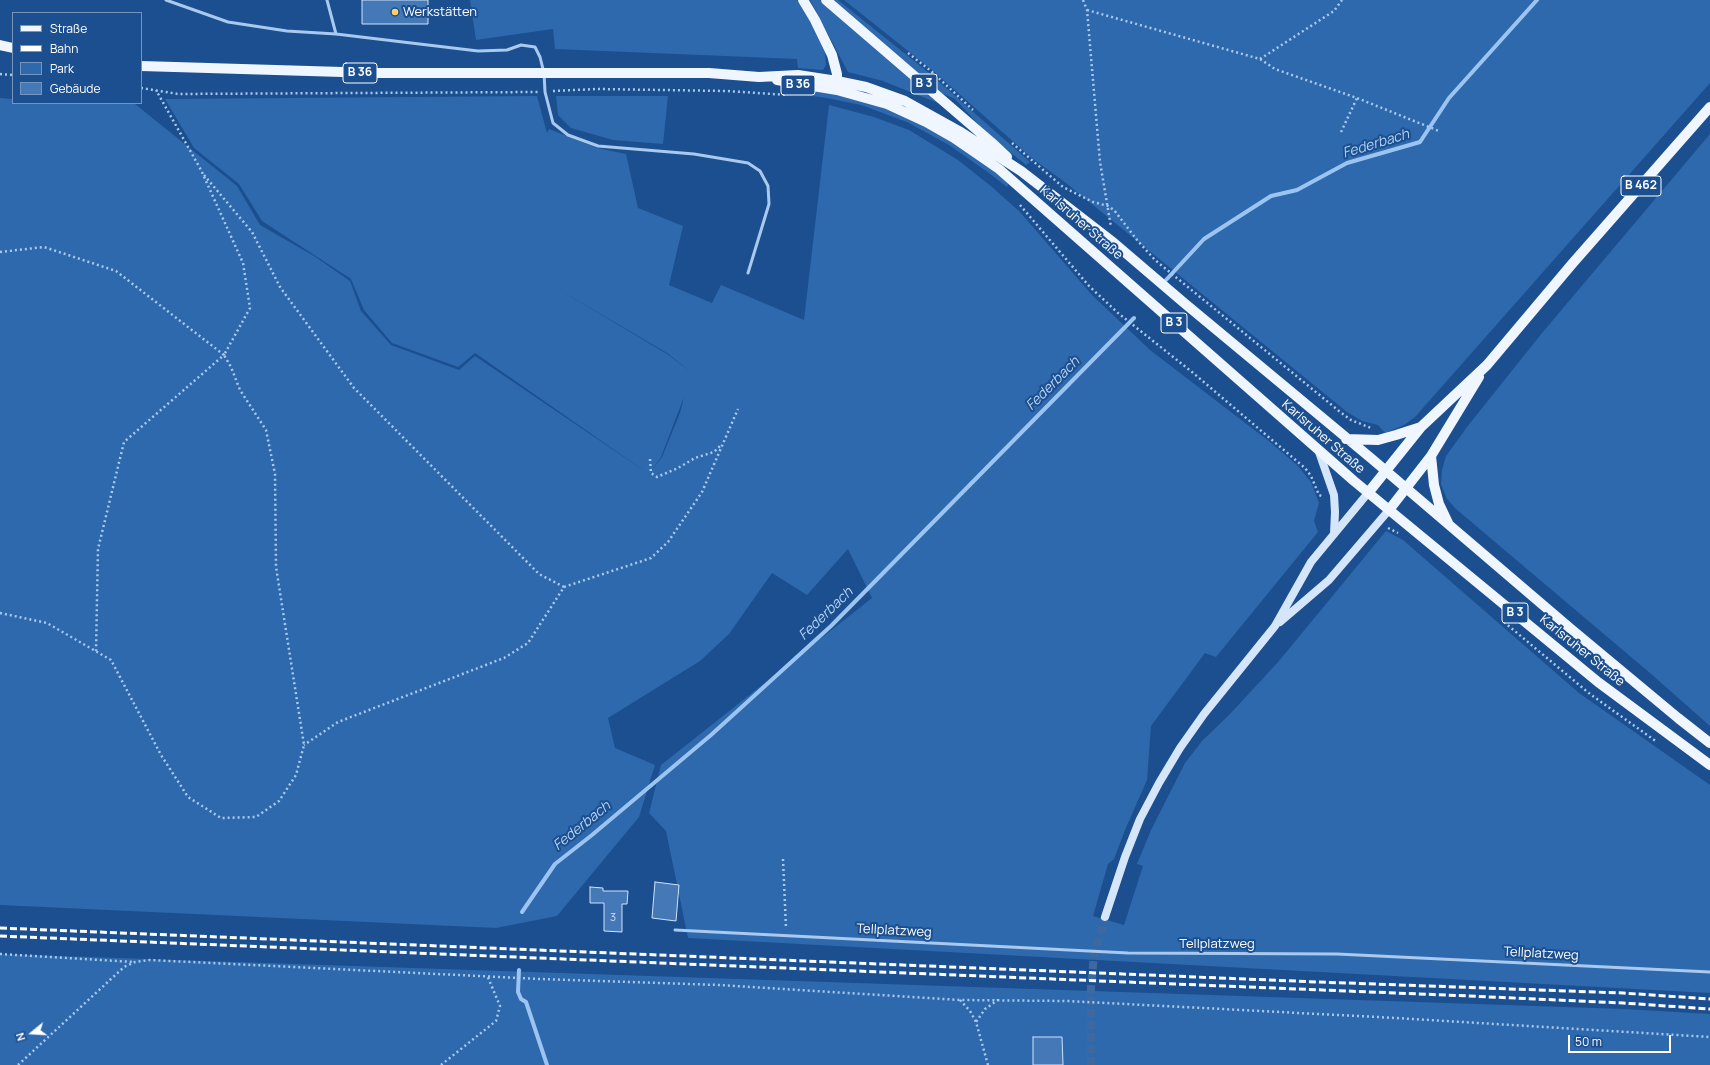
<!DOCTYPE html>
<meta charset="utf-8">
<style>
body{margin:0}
#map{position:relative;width:1710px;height:1065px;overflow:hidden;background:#1b4f8f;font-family:Manrope,sans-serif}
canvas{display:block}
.legend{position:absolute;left:12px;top:12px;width:130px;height:92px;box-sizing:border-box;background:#1b4f8f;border:1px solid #7695bc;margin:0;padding:5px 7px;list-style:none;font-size:12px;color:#fff}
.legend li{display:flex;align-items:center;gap:8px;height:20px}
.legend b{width:20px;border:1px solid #7695bc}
.north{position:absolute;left:12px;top:1013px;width:40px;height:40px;-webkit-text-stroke:3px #1b4f8f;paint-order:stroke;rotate:252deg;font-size:11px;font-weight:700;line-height:16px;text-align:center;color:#fff}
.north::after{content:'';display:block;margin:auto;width:14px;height:18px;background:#fff;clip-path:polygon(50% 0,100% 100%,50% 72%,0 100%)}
.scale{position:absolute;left:1568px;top:1035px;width:103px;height:18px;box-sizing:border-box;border:2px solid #fff;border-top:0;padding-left:5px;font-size:12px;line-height:14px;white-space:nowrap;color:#fff;-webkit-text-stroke:3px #1b4f8f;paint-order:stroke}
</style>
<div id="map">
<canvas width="1710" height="1065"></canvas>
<ul class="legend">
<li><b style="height:5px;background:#f0f6ff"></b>Straße</li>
<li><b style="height:5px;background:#fff"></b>Bahn</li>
<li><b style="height:11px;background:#2e69ad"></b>Park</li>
<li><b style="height:11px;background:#4478b7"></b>Gebäude</li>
</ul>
<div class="north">N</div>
<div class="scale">50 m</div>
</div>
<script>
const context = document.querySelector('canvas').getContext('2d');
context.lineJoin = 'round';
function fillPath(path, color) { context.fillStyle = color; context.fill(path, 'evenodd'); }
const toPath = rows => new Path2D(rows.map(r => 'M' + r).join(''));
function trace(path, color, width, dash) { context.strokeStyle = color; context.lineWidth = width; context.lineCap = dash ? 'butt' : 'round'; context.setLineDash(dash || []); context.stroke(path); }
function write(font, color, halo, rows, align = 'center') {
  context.font = font + ' Manrope,sans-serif'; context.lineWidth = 4; context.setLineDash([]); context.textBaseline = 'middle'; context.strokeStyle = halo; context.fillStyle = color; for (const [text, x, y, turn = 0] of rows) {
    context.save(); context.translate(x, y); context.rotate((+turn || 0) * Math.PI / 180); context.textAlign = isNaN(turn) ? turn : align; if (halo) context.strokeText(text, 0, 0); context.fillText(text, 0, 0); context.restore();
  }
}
fillPath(toPath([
 [470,0,797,0,812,21,825,53,826,65,823,70,798,68,797,59,555,49,553,29,476,40],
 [810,0,820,0,939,101,938,103,883,81,848,72],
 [832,0,838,0,929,73,1030,162,1026,165,994,139,980,126,955,99,939,92],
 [844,0,1710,0,1710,83,1415,417,1404,425,1385,433,1378,425,1362,421,1347,412,1066,183,1033,159,932,70],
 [797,89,818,91,858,99,896,112,925,126,952,142,996,172,1009,183,1007,187,989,173,949,145,907,122,861,105,827,98,798,94],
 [537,96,547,133,549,129,597,148,626,154,638,208,683,226,669,285,712,303,721,285,804,320,829,105,874,117,909,130,958,160,992,187,1020,212,1092,295,1150,350,1270,442,1297,465,1311,482,1319,503,1314,521,1318,532,1216,657,1205,653,1151,726,1147,780,1125,830,1114,859,1108,864,1093,916,1124,925,1143,866,1137,864,1151,830,1185,763,1202,741,1230,714,1279,661,1386,531,1403,540,1579,693,1710,785,1710,993,688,938,666,831,649,813,661,765,872,598,848,549,807,595,772,573,729,634,700,661,608,718,615,748,655,765,639,817,557,916,496,928,0,905,0,98,13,99,13,103,135,104,237,186,260,225,314,256,350,281,361,311,391,345,459,370,475,356,649,474,662,457,680,413,684,397,661,457,649,474,475,353,458,367,392,343,364,310,351,279,262,221,239,184,194,148,165,99],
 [553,286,667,353,691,372,667,354],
 [556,96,668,96,663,144,613,140,571,128,558,115],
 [1710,134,1710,726,1650,673,1456,509,1447,499,1441,484,1442,470,1446,456,1467,427,1542,333],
 [0,954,1624,1009,1710,1014,1710,1065,0,1065]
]), '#2e69ad');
trace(toPath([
 [1166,280,1204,239,1271,196,1297,190,1347,163,1420,142,1449,98,1537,0],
 [522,912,555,864,592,835,711,735,831,626,1134,318],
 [519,970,518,992,521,999,526,1002,547,1065]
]), '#9cc4f0', 4);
const building = toPath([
 [362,0,428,0,428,24,362,24,362,0],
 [655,882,679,885,676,921,652,918,655,882],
 [590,887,603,888,603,891,628,891,627,904,622,904,622,932,604,931,604,903,590,903,590,887],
 [1033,1037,1062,1037,1063,1065,1033,1065,1033,1037]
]);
fillPath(building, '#4478b7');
trace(building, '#cfe3fa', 1);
trace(toPath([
 [1091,1065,1091,987,1094,955,1105,917]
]), '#3d69a0', 8, [8, 4]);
trace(toPath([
 [1083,0,1087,10,1100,162,1111,227],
 [1087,10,1260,59,1275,69,1357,98,1439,131],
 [908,53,931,71,973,110],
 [1260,59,1334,11,1342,0],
 [0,74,13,75],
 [141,88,178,94,538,92],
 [553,91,597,89,727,91,788,95],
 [1341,132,1357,98],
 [1012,143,1063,187,1093,202,1108,206,1114,210,1137,240,1155,260,1339,411,1351,420,1371,428],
 [204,175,252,232,280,287,354,388,539,574,564,587,528,643,504,658,338,722,304,745],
 [1020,205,1089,286,1118,313,1192,372,1305,468,1311,476,1319,495,1324,497],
 [0,252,44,247,116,271,224,355,124,442,98,549,96,651],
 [650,459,651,473,657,477,678,468,695,458,714,452,721,445],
 [1388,528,1398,533],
 [564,587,651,558,668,542,702,492,738,409],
 [0,613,47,623,111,660,161,755,188,797,221,818,256,817,279,801,296,775,304,745,276,567,275,474,266,430,240,390,231,367,224,355,250,308,243,263,201,170,156,90],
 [1504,622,1590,694,1657,742],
 [783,859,786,928],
 [0,954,134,962],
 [960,1000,970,1011,976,1022],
 [18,1065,124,967,135,962,150,960,540,979,719,985,960,1000,1067,1001,1396,1018,1710,1037],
 [441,1065,496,1021,500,1006,487,975],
 [988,1065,976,1022,985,1009,998,1000]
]), '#a9c9ee', 2.5, [2, 3]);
trace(toPath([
 [166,0,228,22,287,31,336,34,478,51,507,50,521,45,535,47,540,57,544,73,545,92,553,123,568,135,598,146,694,154,748,163,760,171,768,186,769,204,748,273],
 [327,0,336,34],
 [675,930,1128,953,1337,954,1710,972]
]), '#a9c9ee', 3);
trace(toPath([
 [1319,452,1334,495,1335,512,1334,534],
 [1280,622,1329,580,1389,510],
 [1105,917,1125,857,1140,819,1159,783,1180,748,1204,714,1275,626,1311,562,1368,493]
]), '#d6e6fa', 8);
trace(toPath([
 [803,0,815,20,832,55,837,74,837,86],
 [826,0,991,142,1007,157],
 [0,45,13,48],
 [141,66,376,73,709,73,759,77,798,75,837,81,866,87,905,101,959,131,1021,171,1114,243,1183,302,1372,459,1571,629,1678,718,1710,743],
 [777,80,837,90,887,104,926,122,954,138,999,169,1354,481,1598,682,1710,765],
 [1346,439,1378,440,1396,435,1421,427],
 [1431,456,1434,485,1439,504,1448,523],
 [1368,493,1421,427,1487,365,1572,264,1710,107],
 [1389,510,1431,456,1479,377]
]), '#f0f6ff', 10);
trace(toPath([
 [0,928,1318,982,1623,993,1710,999],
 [0,936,1469,996,1623,1003,1710,1009]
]), '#fff', 3, [7, 3]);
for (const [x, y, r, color] of [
 [395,12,4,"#ffd166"]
]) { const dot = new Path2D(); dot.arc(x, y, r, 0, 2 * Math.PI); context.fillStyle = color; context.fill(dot); trace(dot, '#1b4f8f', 1.5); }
write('11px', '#d0dded', null, [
 ["3",613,918]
]);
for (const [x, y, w] of [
 [360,73,34],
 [924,84,26],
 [798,85,34],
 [1641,186,40],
 [1174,323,26],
 [1515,613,26]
]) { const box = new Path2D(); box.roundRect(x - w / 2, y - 10, w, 20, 3); context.fillStyle = '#1b4f8f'; context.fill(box); trace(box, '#fff', 1); }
write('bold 12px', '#fff', null, [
 ["B 36",360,73],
 ["B 3",924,84],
 ["B 36",798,85],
 ["B 462",1641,186],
 ["B 3",1174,323],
 ["B 3",1515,613]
]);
write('13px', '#fff', '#1b4f8f', [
 ["Werkstätten",403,12]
], 'left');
write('13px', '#fff', '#1b4f8f', [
 ["Karlsruher Straße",1081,223,41],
 ["Karlsruher Straße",1323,437,41],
 ["Karlsruher Straße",1582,651,39],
 ["Tellplatzweg",894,931,3],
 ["Tellplatzweg",1217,944],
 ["Tellplatzweg",1541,954,3]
]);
write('italic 14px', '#b5d3f5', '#1b4f8f', [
 ["Federbach",1376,144,-17],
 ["Federbach",1053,384,-45],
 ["Federbach",826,614,-44],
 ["Federbach",582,826,-39]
]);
</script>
